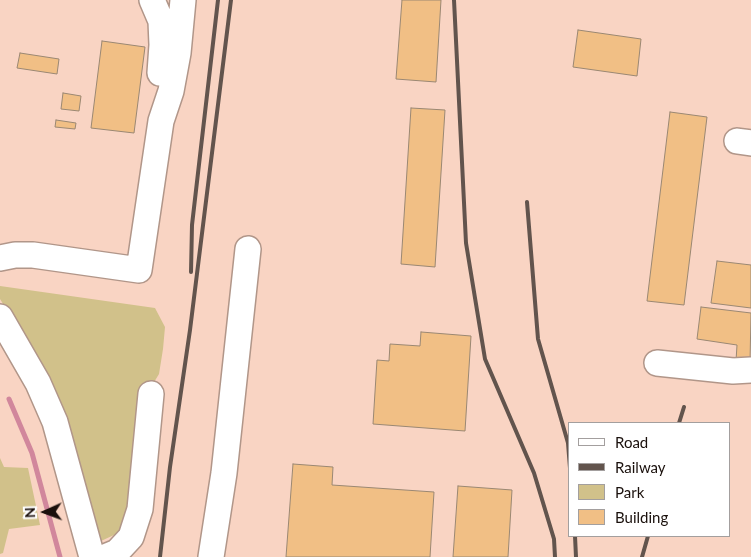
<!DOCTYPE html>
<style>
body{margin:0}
#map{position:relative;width:751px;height:557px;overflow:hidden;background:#fbe4d8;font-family:Lato,sans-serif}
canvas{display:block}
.legend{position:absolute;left:568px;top:422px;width:162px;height:115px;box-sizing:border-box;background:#fff;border:1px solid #a39f9e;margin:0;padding:6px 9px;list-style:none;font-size:15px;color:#1a100c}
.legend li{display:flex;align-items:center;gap:10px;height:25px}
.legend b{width:25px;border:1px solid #a39f9e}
.north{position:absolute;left:20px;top:487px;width:50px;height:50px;-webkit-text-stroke:4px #fff;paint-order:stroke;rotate:268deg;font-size:14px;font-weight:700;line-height:20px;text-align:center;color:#1a100c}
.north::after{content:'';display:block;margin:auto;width:18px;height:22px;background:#1a100c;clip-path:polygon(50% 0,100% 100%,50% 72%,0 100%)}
</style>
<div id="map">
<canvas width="751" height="557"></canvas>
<ul class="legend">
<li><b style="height:6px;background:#fff"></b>Road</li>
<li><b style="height:6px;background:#62544d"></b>Railway</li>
<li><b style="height:14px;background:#d1c18a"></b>Park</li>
<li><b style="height:14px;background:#f1bf85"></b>Building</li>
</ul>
<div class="north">N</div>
</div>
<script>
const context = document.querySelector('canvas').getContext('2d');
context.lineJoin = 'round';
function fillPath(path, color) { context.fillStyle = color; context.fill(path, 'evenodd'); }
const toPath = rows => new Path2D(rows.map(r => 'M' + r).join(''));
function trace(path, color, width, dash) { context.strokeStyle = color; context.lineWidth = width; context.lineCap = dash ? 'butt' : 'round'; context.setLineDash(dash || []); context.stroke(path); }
fillPath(toPath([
 [0,0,751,0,751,557,0,557],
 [570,423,730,423,730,536,570,536]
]), '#f9d4c3');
fillPath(toPath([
 [0,286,155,308,165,327,163,349,159,374,142,402,127,529,101,541,81,472,26,341,0,299],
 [0,458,4,467,28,468,40,525,9,529,3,553,0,554]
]), '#d1c18a');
trace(toPath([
 [9,399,32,453,60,557]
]), '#d1879c', 5);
const building = toPath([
 [402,0,441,0,436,82,396,79,402,0],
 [578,30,641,39,637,76,573,67,578,30],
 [102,41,145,47,134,133,91,128,102,41],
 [20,53,59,59,57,74,17,68,20,53],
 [63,93,81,96,79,111,61,109,63,93],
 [411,108,445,110,435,267,401,264,411,108],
 [670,112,707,117,684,305,647,301,670,112],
 [56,120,76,123,75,129,55,127,56,120],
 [717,261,751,265,751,308,711,303,717,261],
 [701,307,751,313,750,363,736,361,737,345,697,339,701,307],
 [421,332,471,336,465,431,373,424,377,360,389,361,390,344,420,346,421,332],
 [293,464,333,467,332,485,434,492,430,557,286,557,293,464],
 [458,486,512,490,508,557,453,557,458,486]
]);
fillPath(building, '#f1bf85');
trace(building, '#9b8873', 1);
const minor = toPath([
 [152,0,161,21,162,45,160,73],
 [737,141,751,143],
 [0,258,15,255,33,255,139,270,161,121,171,91,178,53,183,0],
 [0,317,38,383,55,422,92,557],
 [657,363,733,371,751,370],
 [105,557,117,552,131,537,140,509,151,394],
 [211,557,224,473,248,249]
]);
trace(minor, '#b19689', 28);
trace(minor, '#fff', 25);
trace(toPath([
 [454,0,466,243,485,359,534,473,554,539,555,557],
 [527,202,538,339,568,443,570,468],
 [191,272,192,225,218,0],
 [679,423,684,407],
 [575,536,576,557],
 [160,557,170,467,190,330,231,0],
 [642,557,648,536]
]), '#62544d', 4);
</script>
